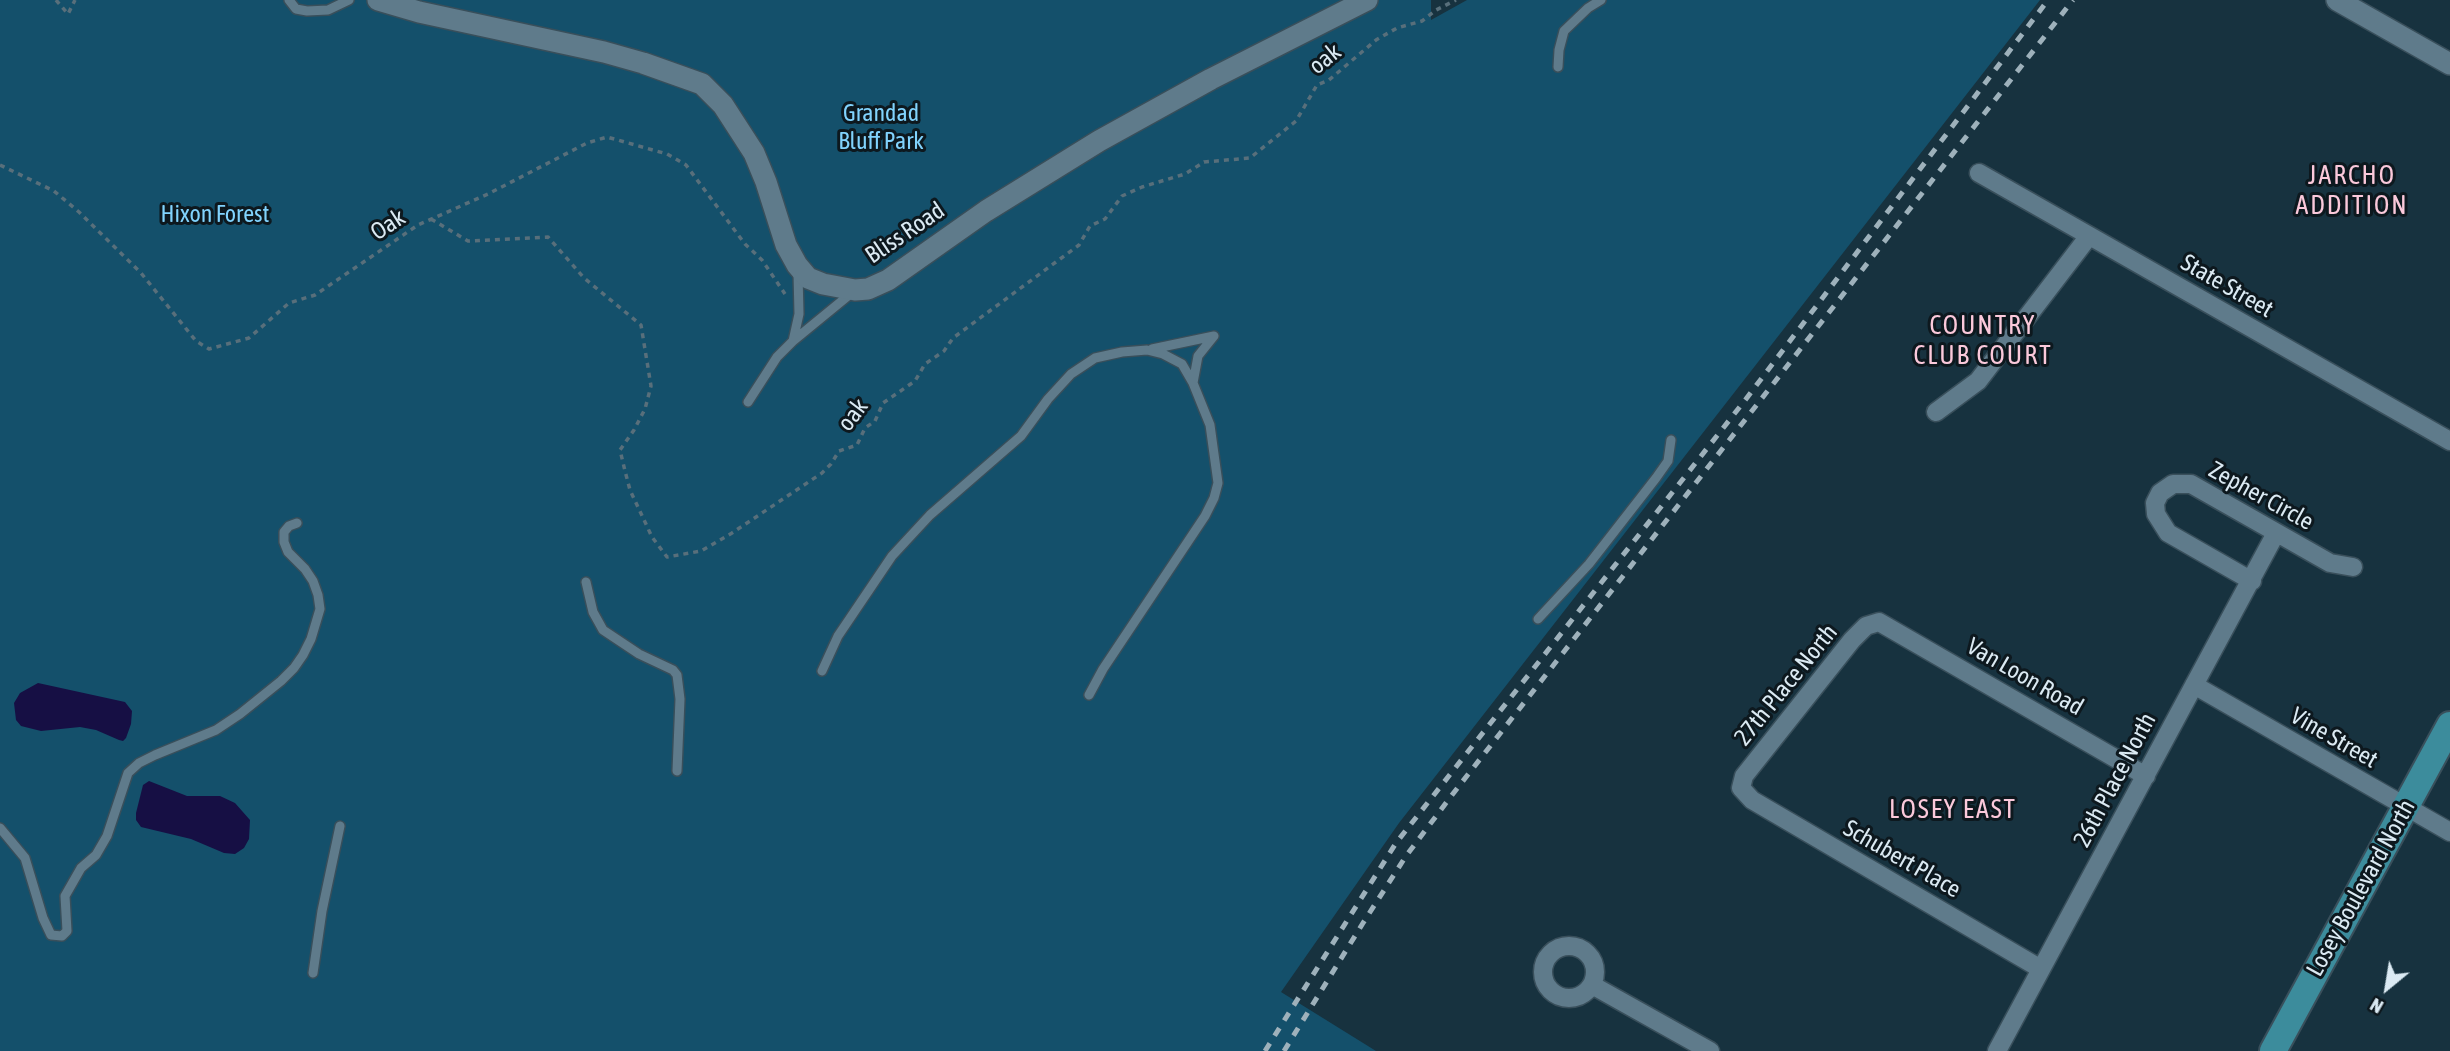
<!DOCTYPE html>
<style>
body{margin:0}
#map{position:relative;width:2450px;height:1051px;overflow:hidden;background:#17323f;font-family:"Asap Condensed",sans-serif}
canvas{display:block}
.north{position:absolute;left:2352px;top:953px;width:70px;height:70px;-webkit-text-stroke:5px #0d181e;paint-order:stroke;rotate:210deg;font-size:19px;font-weight:700;line-height:28px;text-align:center;color:#dbeaf3}
.north::after{content:'';display:block;margin:auto;width:24px;height:32px;background:#dbeaf3;clip-path:polygon(50% 0,100% 100%,50% 72%,0 100%)}
</style>
<div id="map">
<canvas width="2450" height="1051"></canvas>
<div class="north">N</div>
</div>
<script>
const context = document.querySelector('canvas').getContext('2d');
context.lineJoin = 'round';
function fillPath(path, color) { context.fillStyle = color; context.fill(path, 'evenodd'); }
const toPath = rows => new Path2D(rows.map(r => 'M' + r).join(''));
function trace(path, color, width, dash) { context.strokeStyle = color; context.lineWidth = width; context.lineCap = dash ? 'butt' : 'round'; context.setLineDash(dash || []); context.stroke(path); }
function write(font, color, halo, rows, align = 'center') {
  context.font = font + ' "Asap Condensed",sans-serif'; context.lineWidth = 6; context.setLineDash([]); context.textBaseline = 'middle'; context.strokeStyle = halo; context.fillStyle = color; for (const [text, x, y, turn = 0] of rows) {
    context.save(); context.translate(x, y); context.rotate((+turn || 0) * Math.PI / 180); context.textAlign = isNaN(turn) ? turn : align; if (halo) context.strokeText(text, 0, 0); context.fillText(text, 0, 0); context.restore();
  }
}
fillPath(toPath([
 [0,0,1431,0,1431,20,1467,0,2040,0,1399,823,1281,992,1376,1051,0,1051]
]), '#14506b');
fillPath(toPath([
 [38,683,125,702,132,711,131,724,126,738,123,741,119,740,96,730,80,727,41,731,21,726,16,720,14,703,20,693],
 [149,781,187,796,220,796,235,803,250,820,249,839,244,848,235,854,224,853,191,839,141,827,136,820,136,813,143,785]
]), '#160f44');
const service = toPath([
 [289,0,296,9,307,11,328,10,349,0],
 [1558,67,1559,50,1564,31,1588,8,1601,0],
 [798,273,799,314,793,341,854,291],
 [1152,349,1214,336],
 [1193,383,1198,356,1214,336],
 [748,402,777,357,793,341],
 [586,582,593,612,603,630,639,654,673,670,677,675,680,699,677,771],
 [1538,619,1589,564,1656,478,1668,461,1671,440],
 [822,671,838,636,892,556,930,515,1021,436,1048,399,1071,374,1095,358,1122,352,1147,350,1163,354,1182,364,1193,383,1210,425,1218,483,1214,498,1205,516,1103,669,1089,695],
 [0,828,25,858,43,918,51,935,62,936,67,931,65,896,81,868,96,855,107,836,128,773,139,763,155,755,216,730,240,714,281,681,294,668,303,655,311,639,320,609,318,595,313,581,305,569,288,552,284,542,284,532,289,526,297,523],
 [313,973,322,911,340,826]
]);
const minor = toPath([
 [1979,173,2450,441],
 [1936,412,1978,381,2089,236],
 [2252,581,2168,533,2156,514,2155,503,2160,493,2173,484,2191,484,2330,563,2353,567],
 [2194,685,2450,832],
 '1543 972a26 26 0 1 1 52 0a26 26 0 1 1-52 0Z',
 [2041,969,1752,800,1741,788,1744,776,1852,640,1866,626,1879,622,2146,776],
 [1592,985,1710,1051],
 [1997,1051,2276,533]
]);
const tertiary = toPath([
 [378,0,419,12,604,52,643,63,702,84,723,105,754,153,766,182,786,245,797,265,808,278,823,284,855,290,868,289,888,280,986,211,1099,141,1211,79,1367,0],
 [2337,0,2450,64]
]);
const primary = toPath([
 [2273,1051,2450,725]
]);
trace(service, '#394f5b', 12);
trace(minor, '#394f5b', 21);
trace(tertiary, '#394f5b', 24);
trace(primary, '#394f5b', 30);
trace(toPath([
 [56,0,68,14,75,0],
 [0,165,54,191,79,212,141,273,196,341,209,349,249,338,289,303,315,295,418,225,488,194,587,143,607,137,667,154,686,165,745,244,762,260,785,294],
 [431,219,468,241,548,237,584,278,641,325,651,386,645,409,634,430,620,450,625,471,630,490,652,537,667,557,701,551,732,533,822,473,831,464,839,451,857,445,865,428,875,421,883,403,915,381,925,364,944,351,953,338,1079,245,1090,226,1105,219,1122,196,1142,187,1185,174,1204,162,1250,158,1296,121,1317,85,1329,80,1376,40,1397,28,1422,21,1436,10,1456,0]
]), '#586f7b', 3.5, [5, 5]);
trace(service, '#5f7b8b', 9);
trace(minor, '#5f7b8b', 18);
trace(tertiary, '#5f7b8b', 21);
trace(primary, '#3c8c9c', 26);
trace(toPath([
 [1265,1051,1396,843,1746,399,2048,0],
 [1284,1051,1363,923,1406,856,1452,795,2073,0]
]), '#9eb1bb', 5, [9, 9]);
write('24px', '#dbeaf3', '#0d181e', [
 ["oak",1325,59,-39],
 ["Oak",388,225,-33],
 ["Bliss Road",905,233,-34],
 ["State Street",2227,286,30],
 ["oak",853,415,-53],
 ["Zepher Circle",2261,496,29],
 ["Van Loon Road",2025,677,30],
 ["27th Place North",1786,685,-51],
 ["Vine Street",2334,738,30],
 ["26th Place North",2115,780,-62],
 ["Schubert Place",1902,859,30],
 ["Losey Boulevard North",2361,888,-61]
]);
write('24px', '#81d3fd', '#0d181e', [
 ["Grandad",881,113],
 ["Bluff Park",881,141],
 ["Hixon Forest",215,214]
]);
context.letterSpacing = '2px';
write('26px', '#fbc9db', '#0d181e', [
 ["JARCHO",2352,176],
 ["ADDITION",2352,206],
 ["COUNTRY",1983,326],
 ["CLUB COURT",1983,356],
 ["LOSEY EAST",1953,810]
]);
context.letterSpacing = '0px';
</script>
